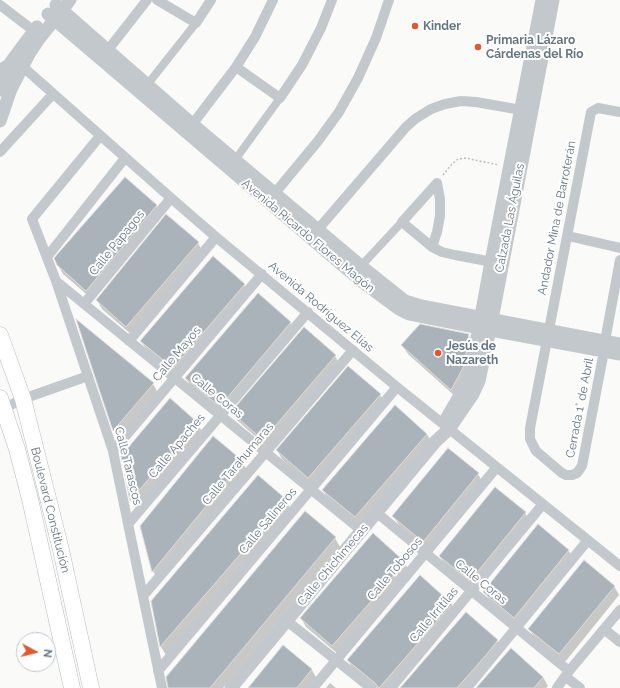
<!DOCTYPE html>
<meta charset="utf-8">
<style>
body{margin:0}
#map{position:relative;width:620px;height:688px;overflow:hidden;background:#fafaf8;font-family:Raleway,sans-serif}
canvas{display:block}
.north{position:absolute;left:16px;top:632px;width:40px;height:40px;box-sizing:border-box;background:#fff;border:1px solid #c1c8cd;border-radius:50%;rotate:97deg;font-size:11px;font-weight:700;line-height:16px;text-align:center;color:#657683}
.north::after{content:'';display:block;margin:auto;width:14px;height:18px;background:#e4572e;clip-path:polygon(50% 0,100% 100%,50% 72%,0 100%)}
</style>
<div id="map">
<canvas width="620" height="688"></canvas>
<div class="north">N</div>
</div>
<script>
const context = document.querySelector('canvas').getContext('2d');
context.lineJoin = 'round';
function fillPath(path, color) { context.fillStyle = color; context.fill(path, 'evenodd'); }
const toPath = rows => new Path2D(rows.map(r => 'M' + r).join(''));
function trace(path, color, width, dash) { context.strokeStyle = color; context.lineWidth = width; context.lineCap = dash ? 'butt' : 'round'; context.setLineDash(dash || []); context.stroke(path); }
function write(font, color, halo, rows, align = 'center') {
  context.font = font + ' Raleway,sans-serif'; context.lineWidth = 4; context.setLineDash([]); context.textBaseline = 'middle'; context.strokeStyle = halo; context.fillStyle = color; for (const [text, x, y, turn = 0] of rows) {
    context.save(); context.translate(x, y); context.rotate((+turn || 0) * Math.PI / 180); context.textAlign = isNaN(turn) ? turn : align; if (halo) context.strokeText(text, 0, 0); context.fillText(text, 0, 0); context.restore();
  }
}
fillPath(toPath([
 [156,205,161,214,92,299,63,274,58,265],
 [166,215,198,243,203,252,132,335,102,309,97,300],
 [244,285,249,294,179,377,146,349,141,341],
 [78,322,153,384,158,393,119,439,114,430],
 [290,323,295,332,224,413,191,387,186,378],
 [468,335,473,344,456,397,408,354,402,345],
 [335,356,340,365,268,448,238,421,233,412],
 [380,395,385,403,313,487,282,459,277,450],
 [170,400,196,423,202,431,136,508,131,500,122,456],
 [427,434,432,443,361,525,328,499,323,490],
 [242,462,247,470,158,580,153,571,141,527],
 [478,474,483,483,429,550,399,525,394,517],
 [258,476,286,501,291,510,166,655,161,647,152,601],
 [525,513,530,522,475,589,445,565,440,556],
 [335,538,340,547,223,688,169,688],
 [568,550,574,559,520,626,490,601,485,592],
 [404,562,409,571,338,654,306,627,301,618],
 [614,586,619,595,565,662,535,638,529,629],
 [451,604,457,613,392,688,377,688,353,669,348,660],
 [497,641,502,649,469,688,401,688],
 [283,647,312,670,317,679,309,688,249,688],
 [543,677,548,686,546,688,478,688],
 [330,683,336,688,326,688]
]), '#0003');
const building = toPath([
 [125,177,157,205,86,291,57,265,54,258,125,177],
 [166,214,199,242,126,327,96,300,166,214],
 [213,256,245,284,173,368,140,341,213,256],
 [258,293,291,322,222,404,221,403,218,405,185,378,258,293],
 [76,319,154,383,113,431,94,374,76,319],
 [420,324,469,334,464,366,451,390,401,345,420,324],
 [304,327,336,355,263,440,231,412,304,327],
 [348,366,381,394,308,478,276,450,348,366],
 [170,398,197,422,130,501,121,456,170,398],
 [395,405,427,434,355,517,322,490,395,405],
 [213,436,243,461,152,572,140,526,213,436],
 [448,448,479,473,423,542,392,516,448,448],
 [258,475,287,500,160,647,151,601,258,475],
 [495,487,526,512,470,581,439,556,495,487],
 [305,511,336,537,210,688,168,688,166,677,305,511],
 [538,524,569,550,514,618,483,592,538,524],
 [373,533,405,562,332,646,300,618,373,533],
 [584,560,615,586,559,654,528,629,584,560],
 [420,575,452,604,379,688,375,683,347,660,420,575],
 [466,612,498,640,486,655,457,688,400,688,466,612],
 [283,645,312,669,297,688,248,688,283,645],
 [511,648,543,677,534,688,476,688,511,648]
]);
fillPath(building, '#aab3b9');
trace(building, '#dcdcda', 1);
const primary = toPath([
 [0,335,23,399,61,550,91,688],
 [0,398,17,449,30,499,72,688]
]);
trace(primary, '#b5babe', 17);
trace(toPath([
 [443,175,452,164,458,159,465,158,499,165]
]), '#bbbfc2', 1.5, [2, 2]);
trace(toPath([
 [147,85,196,23],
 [235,160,280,98],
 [361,266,402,222]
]), '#c3c8cc', 8);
trace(toPath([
 [157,0,196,23,211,0],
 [0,5,34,31,38,37],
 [104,55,147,0],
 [236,67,280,98,302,65,321,28,332,0],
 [0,69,11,62,22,66,171,198,216,237,397,387,620,566],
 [188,130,236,67,255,37,273,0],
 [100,136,32,219,56,281,113,451,162,688],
 [0,152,53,94],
 [437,183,402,222,432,247,442,252,455,255,498,263],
 [270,199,318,141,339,112,358,78,376,38,389,0],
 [314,234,406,127,415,119,431,109,445,104,461,101,476,102,527,111],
 [568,236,620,248],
 [432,247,437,232,440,216,440,199,437,183],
 [47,257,125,158],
 [56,281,362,531],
 [84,304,171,198],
 [129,341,216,237],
 [605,341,620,260],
 [604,351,582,466,577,473,572,475,566,475,562,473,536,451,530,439,530,428,591,112,598,108,620,112],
 [0,410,23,399,88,376],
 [113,451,262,274],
 [377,513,569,671],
 [129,523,308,312],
 [143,596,353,350],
 [287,621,371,688],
 [604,629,620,642],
 [158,671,397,387],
 [566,677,580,688],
 [313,688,497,467],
 [391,688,543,504],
 [467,688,588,540],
 [557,688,569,671,620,610]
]), '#c3c8cc', 10);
trace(toPath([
 [56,5,192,124,361,266,405,301,421,306,620,344],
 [48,14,360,280,399,309,409,314,479,328,620,354],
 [0,90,11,62,37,27],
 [0,121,11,89,29,54,39,39,70,0],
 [445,421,464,388,471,370,491,262,542,0],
 [231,688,435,442,449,429,473,394,479,381,490,330,553,0]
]), '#c3c8cc', 13);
trace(primary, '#fff', 16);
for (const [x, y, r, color] of [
 [415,26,4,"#e4572e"],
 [478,47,4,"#e4572e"],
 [438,353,4,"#e4572e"]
]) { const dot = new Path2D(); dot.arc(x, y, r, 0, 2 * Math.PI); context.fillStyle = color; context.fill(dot); trace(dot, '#fff', 1.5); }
write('bold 12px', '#657683', '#fff', [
 ["Kinder",423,26],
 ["Primaria Lázaro",486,40],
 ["Cárdenas del Río",486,54],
 ["Jesús de",446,346],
 ["Nazareth",446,360]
], 'left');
write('12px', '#657683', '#fff', [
 ["Calzada Las Águilas",510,218,-79],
 ["Andador Mina de Barroterán",557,218,-79],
 ["Avenida Ricardo Flores Magón",308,236,40],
 ["Calle Papagos",117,243,-51],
 ["Avenida Rodríguez Elías",321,307,40],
 ["Calle Mayos",177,354,-50],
 ["Calle Coras",217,396,39],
 ["Cerrada 1° de Abril",580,408,-79],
 ["Calle Apaches",177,446,-50],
 ["Calle Tarahumaras",238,464,-50],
 ["Calle Tarascos",128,466,76],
 ["Boulevard Constitución",50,510,76],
 ["Calle Salineros",268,521,-50],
 ["Calle Chichimecas",333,565,-50],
 ["Calle Tobosos",395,569,-50],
 ["Calle Coras",481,582,39],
 ["Calle Irritilas",434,615,-50]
]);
</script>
